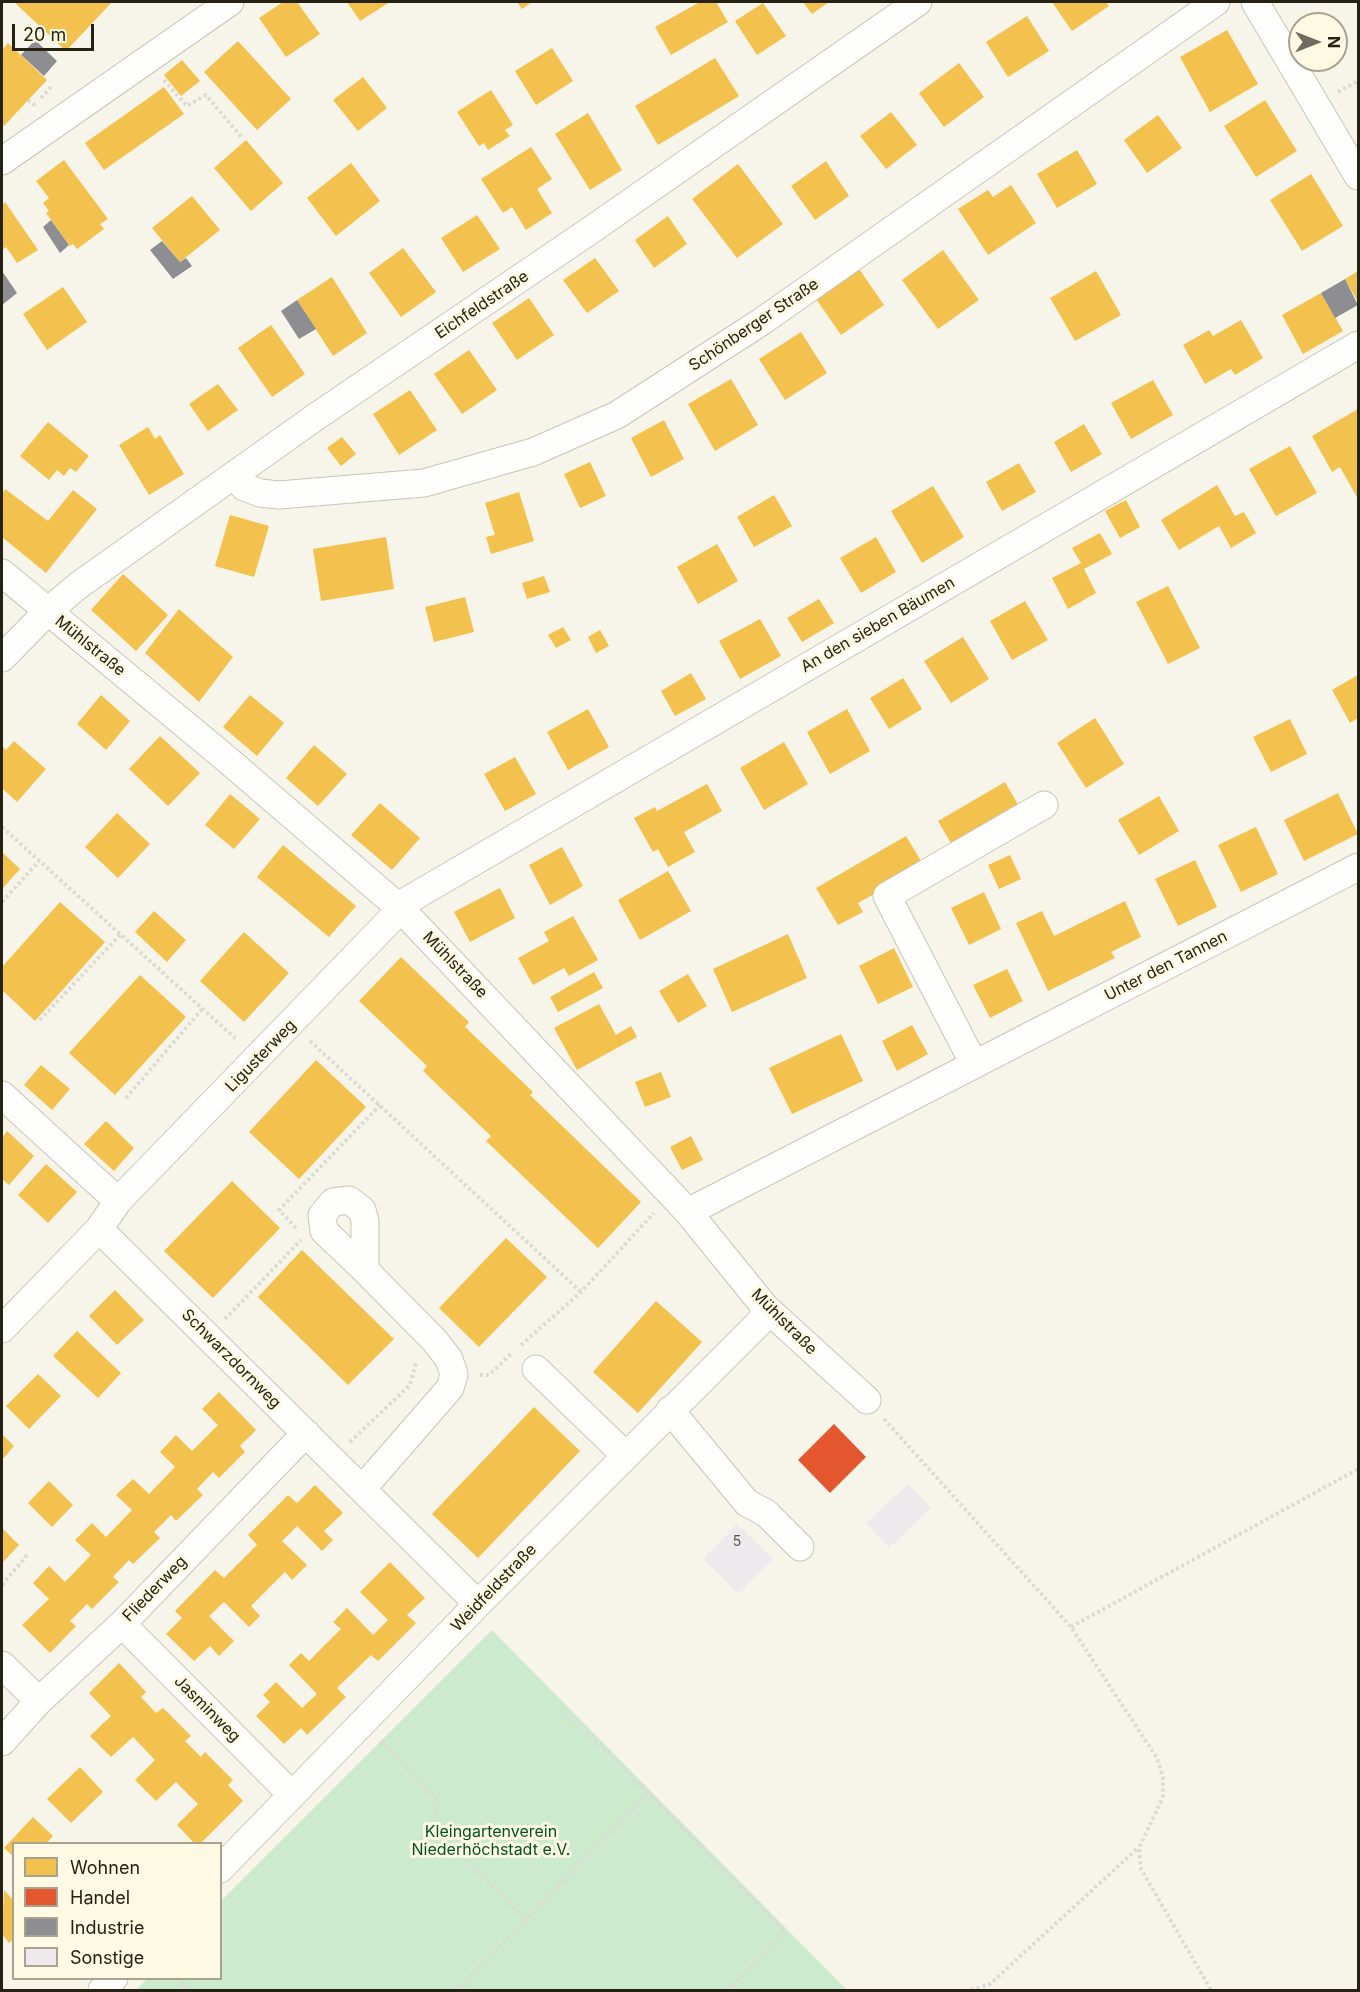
<!DOCTYPE html>
<meta charset="utf-8">
<style>
body{margin:0}
#map{position:relative;width:1360px;height:1992px;overflow:hidden;background:#f7f5e9;font-family:Inter,sans-serif}
canvas{display:block}
.frame{position:absolute;inset:0;border:3px solid #252214;pointer-events:none}
.legend{position:absolute;left:12px;top:1842px;width:210px;height:138px;box-sizing:border-box;background:#fdf9e3;border:2px solid #a7a390;margin:0;padding:8px 10px;list-style:none;font-size:18px;color:#252214}
.legend li{display:flex;align-items:center;gap:12px;height:30px}
.legend b{width:30px;border:2px solid #a7a390}
.north{position:absolute;left:1288px;top:12px;width:60px;height:60px;box-sizing:border-box;background:#fdf9e3;border:2px solid #a7a390;border-radius:50%;rotate:90deg;font-size:16px;font-weight:700;line-height:24px;text-align:center;color:#252214}
.north::after{content:'';display:block;margin:auto;width:21px;height:27px;background:#6e6c5f;clip-path:polygon(50% 0,100% 100%,50% 72%,0 100%)}
.scale{position:absolute;left:12px;top:24px;width:82px;height:27px;box-sizing:border-box;border:3px solid #252214;border-top:0;padding-left:8px;font-size:18px;line-height:21px;white-space:nowrap;color:#252214;-webkit-text-stroke:4px #fdf9e3;paint-order:stroke}
</style>
<div id="map">
<canvas width="1360" height="1992"></canvas>
<div class="frame"></div>
<ul class="legend">
<li><b style="height:16px;background:#f2c14e"></b>Wohnen</li>
<li><b style="height:16px;background:#e4572e"></b>Handel</li>
<li><b style="height:16px;background:#8d8d92"></b>Industrie</li>
<li><b style="height:16px;background:#ede9ec"></b>Sonstige</li>
</ul>
<div class="north">N</div>
<div class="scale">20 m</div>
</div>
<script>
const context = document.querySelector('canvas').getContext('2d');
context.lineJoin = 'round';
function fillPath(path, color) { context.fillStyle = color; context.fill(path, 'evenodd'); }
const toPath = rows => new Path2D(rows.map(r => 'M' + r).join(''));
function trace(path, color, width, dash) { context.strokeStyle = color; context.lineWidth = width; context.lineCap = dash ? 'butt' : 'round'; context.setLineDash(dash || []); context.stroke(path); }
function write(font, color, halo, rows, align = 'center') {
  context.font = font + ' Inter,sans-serif'; context.lineWidth = 6; context.setLineDash([]); context.textBaseline = 'middle'; context.strokeStyle = halo; context.fillStyle = color; for (const [text, x, y, turn = 0] of rows) {
    context.save(); context.translate(x, y); context.rotate((+turn || 0) * Math.PI / 180); context.textAlign = isNaN(turn) ? turn : align; if (halo) context.strokeText(text, 0, 0); context.fillText(text, 0, 0); context.restore();
  }
}
fillPath(toPath([
 [492,1630,847,1990,136,1990,147,1979,220,1978,221,1901]
]), '#cceacc');
fillPath(toPath([
 [14,2,112,2,66,51],
 [283,2,297,2,320,34,286,57,259,18],
 [347,2,390,2,360,21],
 [517,2,532,2,522,9],
 [700,2,716,2,728,22,671,55,655,27],
 [803,2,829,2,812,14],
 [1052,2,1106,2,1109,6,1072,31],
 [763,3,786,36,757,55,735,21],
 [1027,16,1049,51,1008,77,986,42],
 [1227,30,1258,84,1210,112,1180,57],
 [238,41,291,99,257,130,204,72],
 [8,43,47,80,4,126,2,123,2,50],
 [552,48,573,81,536,105,515,71],
 [715,58,739,96,658,145,635,106],
 [182,60,200,81,181,96,164,75],
 [959,63,984,97,944,127,919,93],
 [363,77,387,108,358,131,333,100],
 [164,87,184,114,104,170,85,143],
 [491,90,513,125,505,130,510,136,488,150,484,143,479,146,457,112],
 [1265,100,1297,151,1256,177,1224,126],
 [891,112,917,145,886,169,860,136],
 [588,113,622,170,590,190,555,134],
 [1158,115,1182,148,1147,173,1124,140],
 [246,140,283,183,251,211,214,168],
 [531,147,552,179,537,189,552,213,526,230,512,207,503,213,481,179],
 [1077,150,1097,184,1057,208,1037,174],
 [64,160,108,219,100,224,104,229,77,249,73,244,70,246,46,213,49,211,43,203,49,198,36,181],
 [826,161,849,196,815,220,791,186],
 [351,163,380,201,336,236,307,198],
 [738,164,783,224,737,258,692,199],
 [1311,174,1343,226,1302,251,1270,200],
 [1011,185,1036,223,988,255,958,209,988,190,993,197],
 [192,196,220,230,180,262,152,228],
 [5,202,38,250,17,263,6,247,2,250,2,205],
 [477,215,500,249,463,272,441,238],
 [668,216,687,244,654,268,635,240],
 [403,248,436,292,401,317,369,273],
 [943,250,979,300,938,329,902,280],
 [595,258,619,291,587,313,563,280],
 [857,266,884,305,841,335,814,296],
 [1096,271,1121,315,1075,341,1050,298],
 [1358,271,1358,302,1345,279],
 [332,277,367,333,333,356,297,300],
 [63,287,87,322,47,350,23,314],
 [1321,293,1343,331,1303,354,1282,315],
 [529,298,554,335,517,360,492,323],
 [1241,320,1263,358,1235,375,1231,369,1205,384,1183,345,1209,330,1213,336],
 [271,325,305,374,272,397,238,348],
 [801,332,827,373,785,400,759,359],
 [469,350,497,390,462,414,434,374],
 [731,379,758,425,715,451,688,404],
 [1153,380,1173,415,1131,439,1111,403],
 [218,384,238,410,208,431,189,404],
 [410,390,437,430,399,455,373,414],
 [1358,409,1358,499,1340,467,1332,472,1312,436],
 [664,420,684,459,651,477,631,438],
 [48,422,89,456,76,472,70,468,64,476,57,470,49,480,20,456],
 [1084,424,1102,454,1071,472,1054,442],
 [148,427,155,439,160,435,184,474,149,495,119,445],
 [342,437,356,454,341,466,327,448],
 [1290,446,1317,493,1276,516,1249,469],
 [590,462,606,496,580,508,564,474],
 [1019,463,1036,492,1002,511,986,482],
 [1217,485,1235,516,1244,512,1256,533,1231,548,1219,526,1179,550,1161,520],
 [933,486,964,537,922,563,891,511],
 [5,489,48,521,73,490,97,509,46,573,2,537,2,494],
 [519,492,534,541,491,554,486,537,495,535,485,503],
 [774,495,792,526,754,547,737,517],
 [1126,500,1140,527,1120,538,1105,511],
 [230,515,269,526,254,577,215,566],
 [1100,533,1112,554,1084,569,1096,593,1068,609,1052,578,1081,563,1072,548],
 [386,537,394,589,321,601,313,549],
 [876,537,896,572,861,593,840,558],
 [717,544,738,581,698,604,677,567],
 [123,574,168,615,136,651,91,610],
 [544,576,550,592,527,599,522,583],
 [1168,586,1200,648,1168,664,1136,602],
 [465,597,474,632,434,642,425,607],
 [819,599,834,623,802,642,787,618],
 [1025,601,1048,640,1012,660,990,621],
 [179,609,233,657,199,702,145,653],
 [760,619,781,656,740,679,719,641],
 [563,627,571,640,556,648,548,635],
 [600,630,609,646,596,653,588,637],
 [963,637,989,679,951,703,924,661],
 [691,673,706,699,675,716,661,691],
 [1358,675,1358,718,1350,723,1332,690],
 [903,678,922,709,889,729,870,698],
 [101,695,130,721,106,750,77,724],
 [250,695,284,723,257,756,223,727],
 [588,709,609,747,568,770,547,732],
 [847,709,870,751,830,774,807,732],
 [1095,718,1124,764,1086,788,1057,743],
 [1290,719,1307,754,1271,772,1253,737],
 [160,736,200,773,168,806,129,769],
 [14,741,46,769,17,802,2,788,2,746,6,750],
 [784,742,808,784,764,810,740,768],
 [314,745,347,774,318,806,286,778],
 [515,757,536,794,505,811,484,774],
 [1005,782,1020,808,952,845,938,821],
 [707,784,722,811,684,832,695,852,668,867,658,849,653,852,634,818,655,807,657,811],
 [1338,793,1358,834,1304,861,1284,820],
 [230,794,260,819,234,849,205,825],
 [1159,796,1179,831,1139,855,1118,820],
 [380,803,420,838,392,870,351,835],
 [117,813,150,844,118,878,85,847],
 [1256,827,1278,874,1241,892,1218,845],
 [906,836,924,866,858,903,863,912,838,925,816,888],
 [283,845,356,906,329,937,257,877],
 [562,847,583,886,550,905,529,865],
 [2,852,20,869,2,889],
 [1010,855,1021,879,999,889,988,865],
 [1195,860,1217,907,1178,926,1155,879],
 [668,871,691,911,640,940,618,900],
 [500,888,515,918,470,942,454,912],
 [984,892,1001,929,969,945,951,908],
 [1125,901,1141,937,1111,952,1115,958,1048,991,1016,923,1042,911,1054,936],
 [60,902,105,942,35,1021,2,990,2,967],
 [154,911,186,940,167,962,135,932],
 [573,916,598,960,569,976,564,968,533,985,518,958,549,941,544,932],
 [244,932,289,973,244,1022,200,981],
 [788,934,807,978,732,1012,713,969],
 [894,948,913,987,878,1004,859,966],
 [401,957,469,1022,465,1027,533,1092,530,1095,641,1202,598,1248,486,1141,491,1136,423,1071,427,1066,359,1001],
 [1007,969,1023,1001,990,1018,973,985],
 [594,972,603,988,558,1012,550,997],
 [688,974,707,1006,678,1023,659,991],
 [140,975,186,1017,115,1095,69,1053],
 [599,1004,616,1035,631,1026,637,1037,577,1070,554,1028],
 [912,1025,928,1054,897,1071,882,1041],
 [841,1034,863,1081,792,1114,769,1068],
 [316,1060,366,1107,299,1179,249,1132],
 [41,1065,70,1089,52,1110,24,1085],
 [661,1072,671,1097,645,1107,635,1082],
 [106,1121,134,1148,114,1171,84,1144],
 [7,1131,34,1156,9,1185,2,1179,2,1138],
 [691,1136,703,1160,682,1170,670,1147],
 [46,1164,77,1192,48,1223,18,1195],
 [232,1181,280,1228,213,1298,164,1251],
 [506,1238,547,1277,479,1347,439,1308],
 [302,1250,394,1339,348,1385,258,1297],
 [115,1290,144,1320,117,1345,89,1316],
 [656,1301,702,1342,638,1413,593,1372],
 [77,1331,121,1373,98,1398,53,1356],
 [38,1374,61,1396,29,1429,6,1406],
 [219,1392,256,1430,240,1446,245,1452,219,1478,213,1472,197,1489,203,1495,176,1521,171,1515,154,1532,160,1538,133,1564,129,1560,113,1577,119,1582,92,1609,87,1604,70,1621,76,1626,50,1653,22,1625,49,1599,33,1583,49,1566,65,1582,91,1555,75,1540,92,1523,106,1537,132,1510,116,1495,133,1479,149,1494,175,1467,160,1452,176,1435,192,1451,218,1425,202,1409],
 [534,1407,580,1451,478,1558,432,1514],
 [2,1434,14,1446,2,1460],
 [49,1481,73,1505,52,1527,28,1503],
 [315,1485,343,1513,324,1531,333,1540,322,1551,297,1526,282,1541,307,1565,292,1580,285,1572,251,1606,260,1616,249,1627,224,1602,209,1616,234,1641,219,1656,210,1646,194,1661,166,1634,182,1618,175,1611,215,1570,224,1578,257,1545,248,1535,288,1495,297,1503],
 [2,1528,19,1545,2,1563],
 [390,1562,425,1598,407,1615,416,1623,378,1661,371,1655,337,1688,346,1697,307,1735,301,1728,284,1744,256,1716,270,1702,263,1695,276,1682,302,1708,317,1694,289,1665,301,1653,309,1661,341,1629,333,1622,347,1608,373,1635,388,1620,360,1592],
 [119,1663,146,1692,141,1697,156,1713,163,1708,191,1736,185,1741,201,1757,205,1752,233,1780,228,1785,243,1801,200,1844,195,1844,177,1825,198,1804,176,1782,156,1801,135,1780,155,1760,133,1737,111,1757,90,1736,111,1716,89,1693],
 [80,1767,103,1792,71,1823,47,1799],
 [33,1817,53,1836,46,1844,14,1844,14,1857,4,1848],
 [4,1890,14,1901,14,1939,9,1943,2,1934]
]), '#f2c14e');
fillPath(toPath([
 [834,1424,866,1457,830,1493,798,1460]
]), '#e4572e');
fillPath(toPath([
 [35,40,57,61,44,76,21,55],
 [51,220,69,245,60,253,43,227],
 [162,241,180,262,186,258,192,266,173,279,150,250],
 [2,271,17,293,2,305],
 [1345,279,1358,305,1335,318,1321,293],
 [297,300,316,329,299,339,281,311]
]), '#8d8d92');
fillPath(toPath([
 [908,1484,931,1508,889,1548,866,1523],
 [737,1524,773,1559,739,1594,703,1559]
]), '#ede9ec');
const minor = toPath([
 [1255,2,1358,176],
 [2,161,230,2],
 [236,476,244,487,260,493,279,495,424,483,533,452,617,415,761,322,1216,2],
 [2,573,223,756,401,909,688,1212,765,1307,867,1400],
 [2,658,48,611,79,585,317,416,588,232,918,2],
 [398,906,1358,345],
 [974,1064,887,896,1044,805],
 [2,1095,118,1201],
 [688,1212,1358,867],
 [99,1229,478,1604],
 [2,1329,99,1229,118,1201,401,909],
 [536,1369,625,1455],
 [670,1410,747,1503,766,1513,800,1547],
 [363,1488,450,1388,454,1374,449,1359,435,1341,365,1270,365,1221,362,1210,349,1200,333,1202,322,1215,324,1231,365,1270],
 [122,1624,291,1794],
 [2,1665,39,1701],
 [2,1742,39,1701,122,1624,306,1433],
 [220,1869,478,1604,756,1326,763,1318,765,1307],
 [102,1990,114,1978]
]);
trace(minor, '#c7c5b9', 29);
trace(toPath([
 [164,80,187,106,206,95,242,138],
 [1338,92,1358,81],
 [41,98,51,87],
 [28,100,36,106],
 [2,827,237,1040],
 [2,902,39,861],
 [40,1020,121,934],
 [310,1041,581,1292],
 [126,1098,203,1008],
 [296,1228,279,1210,380,1105],
 [225,1319,301,1240],
 [521,1345,581,1292,654,1213],
 [480,1375,489,1375,513,1352],
 [884,1419,1071,1627,1157,1758,1163,1777,1163,1797,1139,1848,1141,1869,1211,1990],
 [350,1442,410,1385,416,1362],
 [2,1585,28,1554],
 [1071,1627,1358,1469],
 [564,1712,649,1793,785,1932,728,1990],
 [381,1741,438,1801,433,1827,526,1920],
 [176,1978,188,1990],
 [457,1990,649,1793],
 [971,1990,990,1984,1138,1848]
]), '#dbdbd6', 4, [3, 3]);
trace(minor, '#fefefc', 27);
write('14px', '#57544a', null, [
 ["5",737,1542]
]);
write('16px', '#252214', '#fdf9e3', [
 ["Eichfeldstraße",482,305,-34],
 ["Schönberger Straße",754,325,-34],
 ["An den sieben Bäumen",878,625,-30],
 ["Mühlstraße",90,646,39],
 ["Mühlstraße",455,965,46],
 ["Unter den Tannen",1166,966,-27],
 ["Ligusterweg",261,1056,-46],
 ["Mühlstraße",784,1322,45],
 ["Schwarzdornweg",231,1359,45],
 ["Weidfeldstraße",494,1588,-46],
 ["Fliederweg",155,1589,-46],
 ["Jasminweg",207,1709,45]
]);
write('16px', '#025125', '#fdf9e3', [
 ["Kleingartenverein",491,1832],
 ["Niederhöchstadt e.V.",491,1850]
]);
</script>
